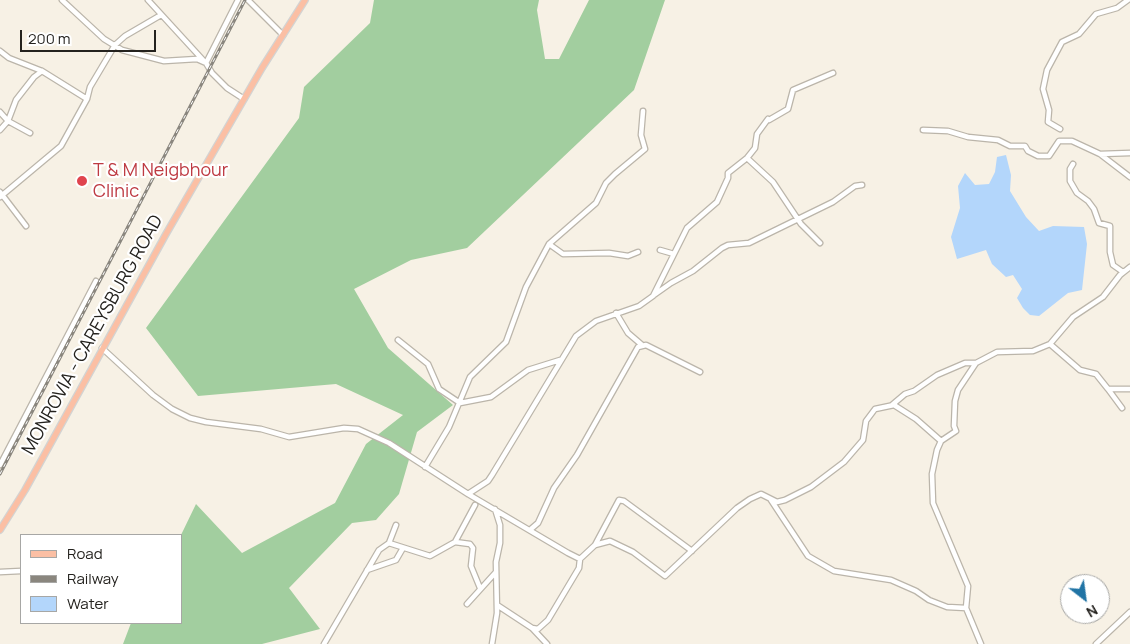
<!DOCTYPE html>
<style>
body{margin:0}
#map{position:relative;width:1130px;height:644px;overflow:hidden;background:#f7f1e5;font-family:Manrope,sans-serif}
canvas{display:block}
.legend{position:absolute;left:20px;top:534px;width:162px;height:90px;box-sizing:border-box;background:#fff;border:1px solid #a7a7a5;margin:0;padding:6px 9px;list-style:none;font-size:15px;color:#24221e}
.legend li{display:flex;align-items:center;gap:10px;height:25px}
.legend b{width:25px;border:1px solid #a7a7a5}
.north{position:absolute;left:1060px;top:574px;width:50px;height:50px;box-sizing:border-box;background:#fff;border:1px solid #a7a7a5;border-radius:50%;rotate:150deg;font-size:14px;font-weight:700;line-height:20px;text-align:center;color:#24221e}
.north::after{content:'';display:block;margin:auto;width:18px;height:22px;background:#2174a5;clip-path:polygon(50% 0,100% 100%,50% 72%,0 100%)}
.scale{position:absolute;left:20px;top:30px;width:136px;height:22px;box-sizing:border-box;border:2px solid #24221e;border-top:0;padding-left:6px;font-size:15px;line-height:18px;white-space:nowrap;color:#24221e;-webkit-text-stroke:4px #fff;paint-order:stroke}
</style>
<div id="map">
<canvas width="1130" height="644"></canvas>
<ul class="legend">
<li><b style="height:6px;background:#fbbfa4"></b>Road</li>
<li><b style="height:6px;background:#8a867e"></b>Railway</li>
<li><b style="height:14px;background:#b3d6fb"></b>Water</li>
</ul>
<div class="north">N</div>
<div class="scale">200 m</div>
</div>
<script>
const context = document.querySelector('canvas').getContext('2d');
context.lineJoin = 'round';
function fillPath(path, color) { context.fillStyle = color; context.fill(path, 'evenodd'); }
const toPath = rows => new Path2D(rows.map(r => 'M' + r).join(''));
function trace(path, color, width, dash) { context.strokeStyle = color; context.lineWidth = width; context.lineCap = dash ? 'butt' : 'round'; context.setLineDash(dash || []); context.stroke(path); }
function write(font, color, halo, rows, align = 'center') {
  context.font = font + ' Manrope,sans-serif'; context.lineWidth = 4.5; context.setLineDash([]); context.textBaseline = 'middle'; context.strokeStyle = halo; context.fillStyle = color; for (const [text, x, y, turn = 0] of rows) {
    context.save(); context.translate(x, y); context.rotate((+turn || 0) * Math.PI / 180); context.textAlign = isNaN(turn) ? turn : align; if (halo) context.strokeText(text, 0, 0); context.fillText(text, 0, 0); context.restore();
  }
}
fillPath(toPath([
 [374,0,539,0,537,10,545,59,559,59,589,0,665,0,634,90,467,248,411,260,354,289,388,348,453,405,417,432,399,494,376,520,352,523,289,588,320,629,262,644,123,644,131,623,181,623,181,535,196,504,242,553,335,503,366,444,403,415,336,384,198,396,146,328,299,118,304,87,370,23]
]), '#a2ce9f');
fillPath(toPath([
 [1006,155,1011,175,1010,191,1026,217,1039,231,1053,226,1084,227,1087,244,1082,290,1068,293,1039,316,1030,315,1023,308,1017,298,1022,289,1013,275,1006,277,992,264,986,250,957,259,951,237,960,208,958,186,965,173,975,185,989,184,995,172,997,157]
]), '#b3d6fb');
const minor = toPath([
 [62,0,104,39,122,50,164,61,197,59,206,63],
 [148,0,203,60],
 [238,0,206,63,212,73,227,88,244,99],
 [248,0,283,35],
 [0,51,9,58,42,71,87,99],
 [0,112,8,121,0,130],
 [769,120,788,109,793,90,833,73],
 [1060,129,1048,122,1049,110,1043,89,1047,70,1062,42,1079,34,1096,14,1117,8,1128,0],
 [923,130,948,131,968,137,998,140,1010,146,1025,146,1028,151,1038,156,1049,156,1059,141,1072,141,1100,154,1130,177],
 [30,133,8,121,16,100,34,77,42,71],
 [1100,154,1130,153],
 [747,158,773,182,801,224,820,243],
 [1073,164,1070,169,1070,181,1077,193,1088,201,1094,209,1099,223,1110,226,1110,252,1113,265,1123,272],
 [0,192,26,226],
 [0,197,61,146,87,99,90,87,115,45,125,36,161,15],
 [549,244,563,254,609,253,628,256,638,252],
 [660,250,674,254],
 [654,295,671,283,693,271,722,248,728,245,749,243,833,202,855,186,862,185],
 [616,313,628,333,642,345],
 [398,340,428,364,439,389,460,403,491,397,528,370,560,360],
 [1050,344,1080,370,1096,374,1108,389,1130,389],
 [102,348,153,395,172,409,190,418,206,422,261,429,289,437,344,428,358,429,389,443,468,494,568,553,580,559,595,545,610,541,633,552,665,576,737,508,750,499,761,494,777,502,785,500,811,487,844,462,863,440,866,421,875,409,894,405,916,419,941,441],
 [1108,389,1122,408],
 [892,405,905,394,914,391,937,375,965,363,976,363],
 [0,465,96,281],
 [425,467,449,427,470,377,506,342,526,287,549,244,596,203,606,183,615,174,645,149,641,135,643,111],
 [468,494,488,481,492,475,576,336,596,321,639,306,653,296,687,228,717,202,728,178,728,173,747,158,755,148,757,134,768,119],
 [771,500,808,556,834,571,891,580,916,591,929,600,947,607,966,608],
 [531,529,538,523,554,488,577,455,638,347,646,345,700,372],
 [455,542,475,505],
 [389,543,396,525],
 [595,545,619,500,624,501,692,551],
 [367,570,396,560,403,548],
 [0,572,21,571],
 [467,604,496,572],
 [497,605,532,628,547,644],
 [532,628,538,629,548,620,579,568,580,559],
 [324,644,379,550,389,543,430,556,455,542,470,544,473,548,471,566,480,588],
 [492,644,497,613,496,562,500,543,500,525,495,509],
 [981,644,966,608,968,586,933,503,932,474,937,450,941,441,956,431,954,426,955,401,958,390,976,363,997,352,1033,351,1050,344,1073,317,1103,297,1120,275,1130,267],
 [1096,644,1130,612]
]);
const major = toPath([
 [0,530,25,490,166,234,262,68,305,0]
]);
trace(minor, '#bbb5aa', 7);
trace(major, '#d3d3d2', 8);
trace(minor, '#fff', 4.5);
trace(major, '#fbbfa4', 5.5);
const rail = toPath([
 [0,474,245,0]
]);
trace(rail, '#8a867e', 3);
trace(rail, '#fff', 1, [4]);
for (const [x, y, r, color] of [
 [82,181,6,"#e0444e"]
]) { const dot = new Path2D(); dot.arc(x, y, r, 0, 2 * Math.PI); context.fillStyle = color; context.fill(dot); trace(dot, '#fff', 2); }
write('18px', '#be3a42', '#fff', [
 ["T & M Neigbhour",93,171],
 ["Clinic",93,192]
], 'left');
write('18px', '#24221e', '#fff', [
 ["MONROVIA - CAREYSBURG ROAD",93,335,-61]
]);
</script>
